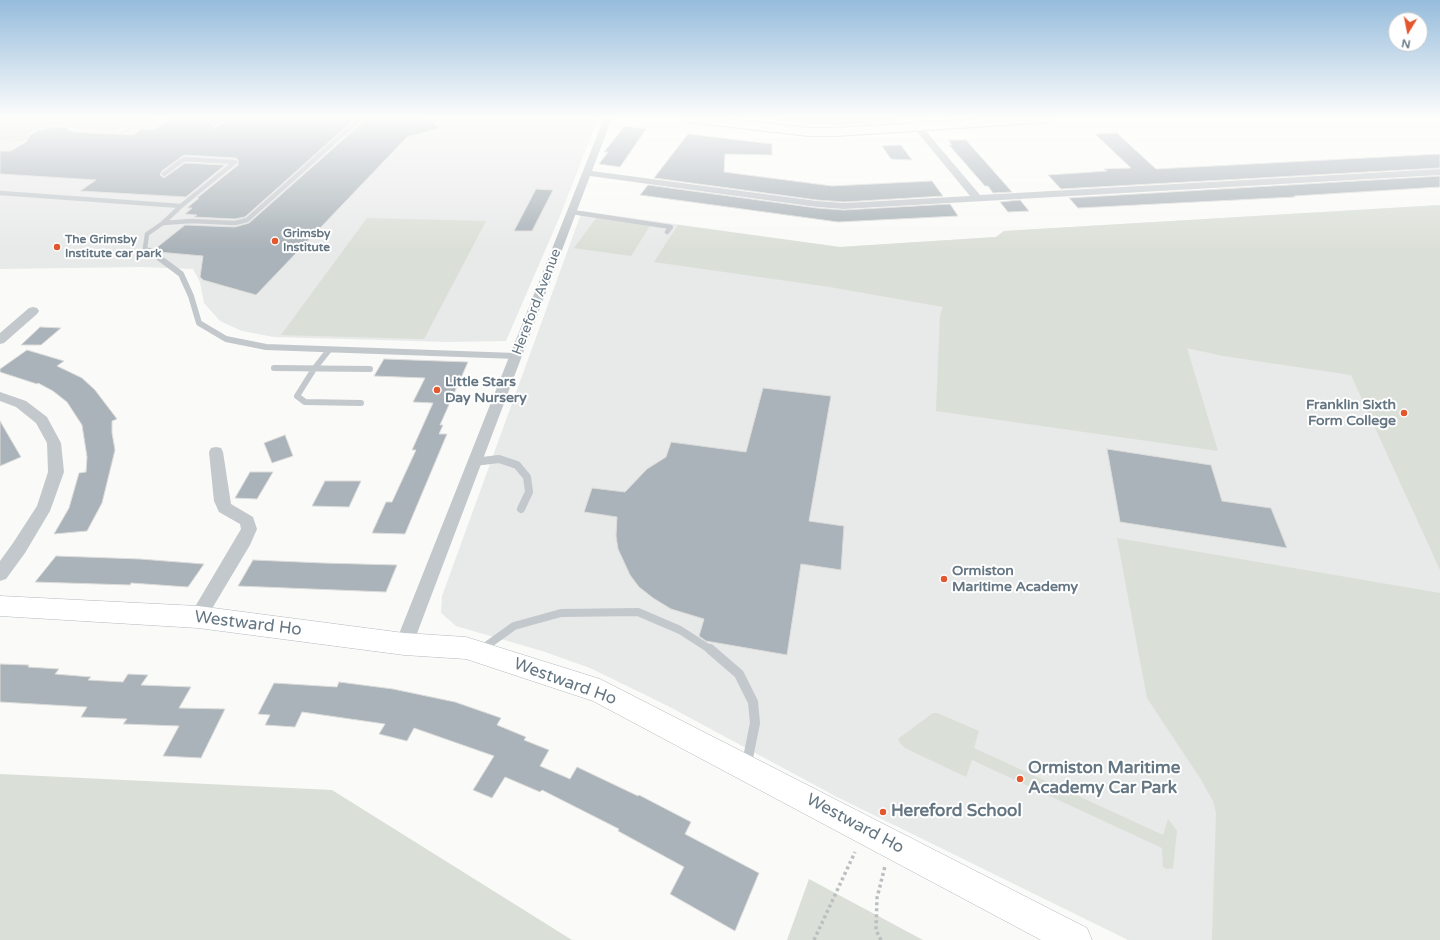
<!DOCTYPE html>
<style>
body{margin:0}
#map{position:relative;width:1440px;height:940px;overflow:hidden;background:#fafaf8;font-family:"Varela Round",sans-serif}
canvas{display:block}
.north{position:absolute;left:1388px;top:12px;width:40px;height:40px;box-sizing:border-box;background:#fff;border:1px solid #c1c8cd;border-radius:50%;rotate:190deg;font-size:11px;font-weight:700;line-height:16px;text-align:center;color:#657683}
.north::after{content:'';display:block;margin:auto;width:14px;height:18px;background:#e4572e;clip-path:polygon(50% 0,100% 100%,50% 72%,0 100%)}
</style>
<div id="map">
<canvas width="1440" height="940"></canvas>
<div class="north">N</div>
</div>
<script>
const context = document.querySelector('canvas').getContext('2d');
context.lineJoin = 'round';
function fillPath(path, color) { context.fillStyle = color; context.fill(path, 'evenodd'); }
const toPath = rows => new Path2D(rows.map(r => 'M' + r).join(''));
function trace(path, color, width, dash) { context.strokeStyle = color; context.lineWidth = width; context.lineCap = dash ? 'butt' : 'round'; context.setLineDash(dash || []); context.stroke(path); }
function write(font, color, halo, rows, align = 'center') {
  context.font = font + ' "Varela Round",sans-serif'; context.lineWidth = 4; context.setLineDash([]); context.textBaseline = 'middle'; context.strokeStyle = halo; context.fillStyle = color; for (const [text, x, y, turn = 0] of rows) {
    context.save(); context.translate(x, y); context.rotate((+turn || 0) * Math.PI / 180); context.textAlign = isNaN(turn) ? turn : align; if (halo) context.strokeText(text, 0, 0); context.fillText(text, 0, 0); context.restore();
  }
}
fillPath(toPath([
 [0,118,598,118,560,216,506,341,448,342,274,337,242,331,220,321,204,303,200,282,193,269,142,267,0,269],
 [1440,205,1440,940,1128,940,837,797,668,706,590,668,542,651,456,626,441,613,442,596,582,211,840,247,996,237,1004,231]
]), '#e8e9e9');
fillPath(toPath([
 [0,118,155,118,150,121,132,120,114,131,74,129,74,127,68,124,55,124,34,130,28,135,29,138,23,141,0,140],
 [765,118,901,118,894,122,836,125,814,124],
 [1440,205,1440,570,1351,375,1223,356,1187,348,1218,451,936,411,940,316,943,307,830,287,654,262,678,225,840,247,996,237,1004,231],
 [597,217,651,224,631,256,574,248],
 [367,218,486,221,424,339,281,335],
 [1117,538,1440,593,1440,940,1212,940,1216,813,1213,801,1200,778,1147,698],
 [933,713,937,713,979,731,974,748,1163,835,1168,819,1177,831,1173,868,1167,869,1163,867,1162,848,972,760,966,777,905,748,900,743,898,739],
 [0,774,332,790,572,940,0,940],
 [809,879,923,940,787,940]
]), '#dadfd7');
const building = toPath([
 [174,118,218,118,212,123,212,126,215,128,226,121,228,118,356,118,245,217,235,219,194,217,197,215,185,214,192,208,187,208,199,198,197,198,238,165,238,160,236,158,184,155,162,171,160,175,164,178,185,163,225,165,186,197,80,191,96,180,0,174,0,151,11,151,26,142,30,135,39,130,53,127,65,127,73,132,133,135,142,129,155,129,174,118],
 [365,118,406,120,408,118,426,118,440,128,407,137,256,295,203,280,200,277,203,256,158,252,155,249,185,225,235,227,249,223,364,121,365,118],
 [625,126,646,129,620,167,599,164,608,152,604,152,625,126],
 [1117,133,1156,169,1440,154,1440,168,1061,189,1048,175,1107,171,1104,169,1131,168,1095,134,1117,133],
 [688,134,772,144,772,155,725,154,724,172,832,186,932,181,943,196,844,202,817,200,654,178,688,134],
 [948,140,966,140,1012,192,993,193,988,186,985,186,949,145,952,145,948,140],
 [901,145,912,160,891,159,882,146,901,145],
 [1440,176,1440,187,1294,196,1295,197,1078,208,1069,198,1440,176],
 [648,185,817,208,844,210,950,204,958,216,838,222,640,195,648,185],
 [536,189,553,190,532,231,514,231,536,189],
 [1020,200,1029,211,1008,212,1000,202,1020,200],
 [40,327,61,328,41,345,21,345,40,327],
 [27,350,64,361,57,366,82,378,95,390,117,419,112,421,112,433,115,450,102,503,87,531,54,534,69,508,79,473,86,472,87,457,82,425,67,402,53,391,38,383,37,384,0,372,0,369,27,350],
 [384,359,468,362,440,425,443,425,439,434,447,434,405,534,372,533,386,502,392,502,416,450,412,450,433,403,413,402,425,378,374,376,384,359],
 [763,388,831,396,809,521,844,526,841,570,801,564,787,655,706,641,699,636,704,619,671,609,653,598,639,587,630,575,618,549,616,536,617,517,584,512,592,488,625,492,647,469,666,457,671,442,746,452,763,388],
 [0,421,21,457,0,466,0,421],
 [285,435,293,456,272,463,264,443,285,435],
 [1107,449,1211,465,1222,501,1271,508,1287,548,1120,522,1107,449],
 [250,472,273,472,257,499,235,498,250,472],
 [325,481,361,481,349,507,312,506,325,481],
 [56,556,140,559,204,564,188,587,131,583,130,585,35,582,56,556],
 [253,560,323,563,397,565,386,592,238,586,253,560],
 [0,664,29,665,28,667,59,669,55,674,91,677,88,680,123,682,128,674,148,675,141,685,191,687,179,708,225,709,201,758,163,756,179,726,123,724,127,719,81,717,87,707,0,702,0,664],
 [339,682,393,689,455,702,501,718,497,725,526,737,524,740,549,750,540,766,570,779,577,767,638,796,639,795,691,822,685,834,759,873,735,931,670,894,684,867,618,831,619,829,542,790,540,792,505,777,492,798,473,790,494,756,414,728,407,741,379,734,385,724,302,712,295,727,265,725,270,715,258,714,274,683,337,687,339,682]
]);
fillPath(building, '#aab3b9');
trace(building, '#dcdcda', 1);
const secondary = toPath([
 [908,118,920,118,923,126,921,129,913,129,908,118],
 [0,596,198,606,404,633,466,637,600,679,1087,928,1092,940,1041,940,593,701,466,659,404,655,198,628,0,616,0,596]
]);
const highway = toPath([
 [683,118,717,118,809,128,836,128,999,118,1055,118,1053,121,1049,122,836,136,809,136,689,122,685,121,683,118]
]);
trace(secondary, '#b3babf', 1);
trace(highway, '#b4b9bd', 2);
trace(toPath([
 [121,134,148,118]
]), '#bbbfc2', 1.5, [1.5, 1.5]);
trace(toPath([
 [814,940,855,852],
 [881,940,876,930,877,898,885,866]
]), '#bbbfc2', 3.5, [3, 3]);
trace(toPath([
 [215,124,224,118],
 [0,193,181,206],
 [572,212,671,227,667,232],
 [163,223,191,221,235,223,247,220,361,118],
 [151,252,145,248,147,234,163,223,181,206,235,162,184,159,164,174]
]), '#c3c8cc', 4.5);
trace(toPath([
 [150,251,181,274,191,296,199,323,226,339,266,347,516,356],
 [329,350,314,369,297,396,305,402,361,403],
 [274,368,370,369]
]), '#c3c8cc', 6);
trace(toPath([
 [474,462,499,459,517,465,527,477,529,492,521,509],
 [482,649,514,626,561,613,638,612,680,630,711,650]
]), '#c3c8cc', 8);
trace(toPath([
 [710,649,739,674,753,702,755,723,747,763]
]), '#c3c8cc', 10);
fillPath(toPath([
 [604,118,612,118,592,171,817,201,844,203,970,196,914,128,913,126,917,123,920,124,980,195,1440,169,1440,175,844,209,817,207,590,176,413,644,410,650,404,652,398,650,395,644,604,118],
 [33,307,37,308,39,311,37,314,4,343,0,344,0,333,29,308,33,307],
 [0,392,26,401,47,417,61,443,64,472,50,511,25,553,6,579,0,581,0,561,13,543,37,506,48,472,47,443,36,423,16,407,0,401,0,392],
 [216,447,221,448,223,452,231,504,253,517,257,529,250,545,204,622,198,625,192,622,189,617,241,529,240,524,219,512,214,501,209,452,211,448,216,447]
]), '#c3c8cc');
fillPath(secondary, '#fff');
fillPath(highway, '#fff');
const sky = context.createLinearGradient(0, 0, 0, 249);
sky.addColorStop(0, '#96bcdc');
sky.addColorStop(0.47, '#fdfdfc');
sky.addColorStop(1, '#fdfdfc00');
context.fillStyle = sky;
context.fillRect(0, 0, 1440, 249);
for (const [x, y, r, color] of [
 [275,241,4,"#e4572e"],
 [57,247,4,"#e4572e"],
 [437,390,4,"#e4572e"],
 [1404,413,4,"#e4572e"],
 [944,579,4,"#e4572e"],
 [1020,779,4,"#e4572e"],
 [883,812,4,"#e4572e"]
]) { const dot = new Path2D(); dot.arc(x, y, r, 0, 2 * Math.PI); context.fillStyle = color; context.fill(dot); trace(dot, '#fff', 1.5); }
write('bold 12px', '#657683', '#fff', [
 ["Grimsby",283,234],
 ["Institute",283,248],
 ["The Grimsby",65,240],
 ["Institute car park",65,254]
], 'left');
write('14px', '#657683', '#fff', [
 ["Hereford Avenue",537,302,-69]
]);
write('bold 14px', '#657683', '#fff', [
 ["Little Stars",445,382],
 ["Day Nursery",445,398],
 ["Franklin Sixth",1396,405,"right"],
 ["Form College",1396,421,"right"],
 ["Ormiston",952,571],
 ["Maritime Academy",952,587]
], 'left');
write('17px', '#657683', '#fff', [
 ["Westward Ho",248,624,7],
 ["Westward Ho",565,682,20],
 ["Westward Ho",855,824,28]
]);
write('bold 17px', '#657683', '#fff', [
 ["Ormiston Maritime",1028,769],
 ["Academy Car Park",1028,789],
 ["Hereford School",891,812]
], 'left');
</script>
